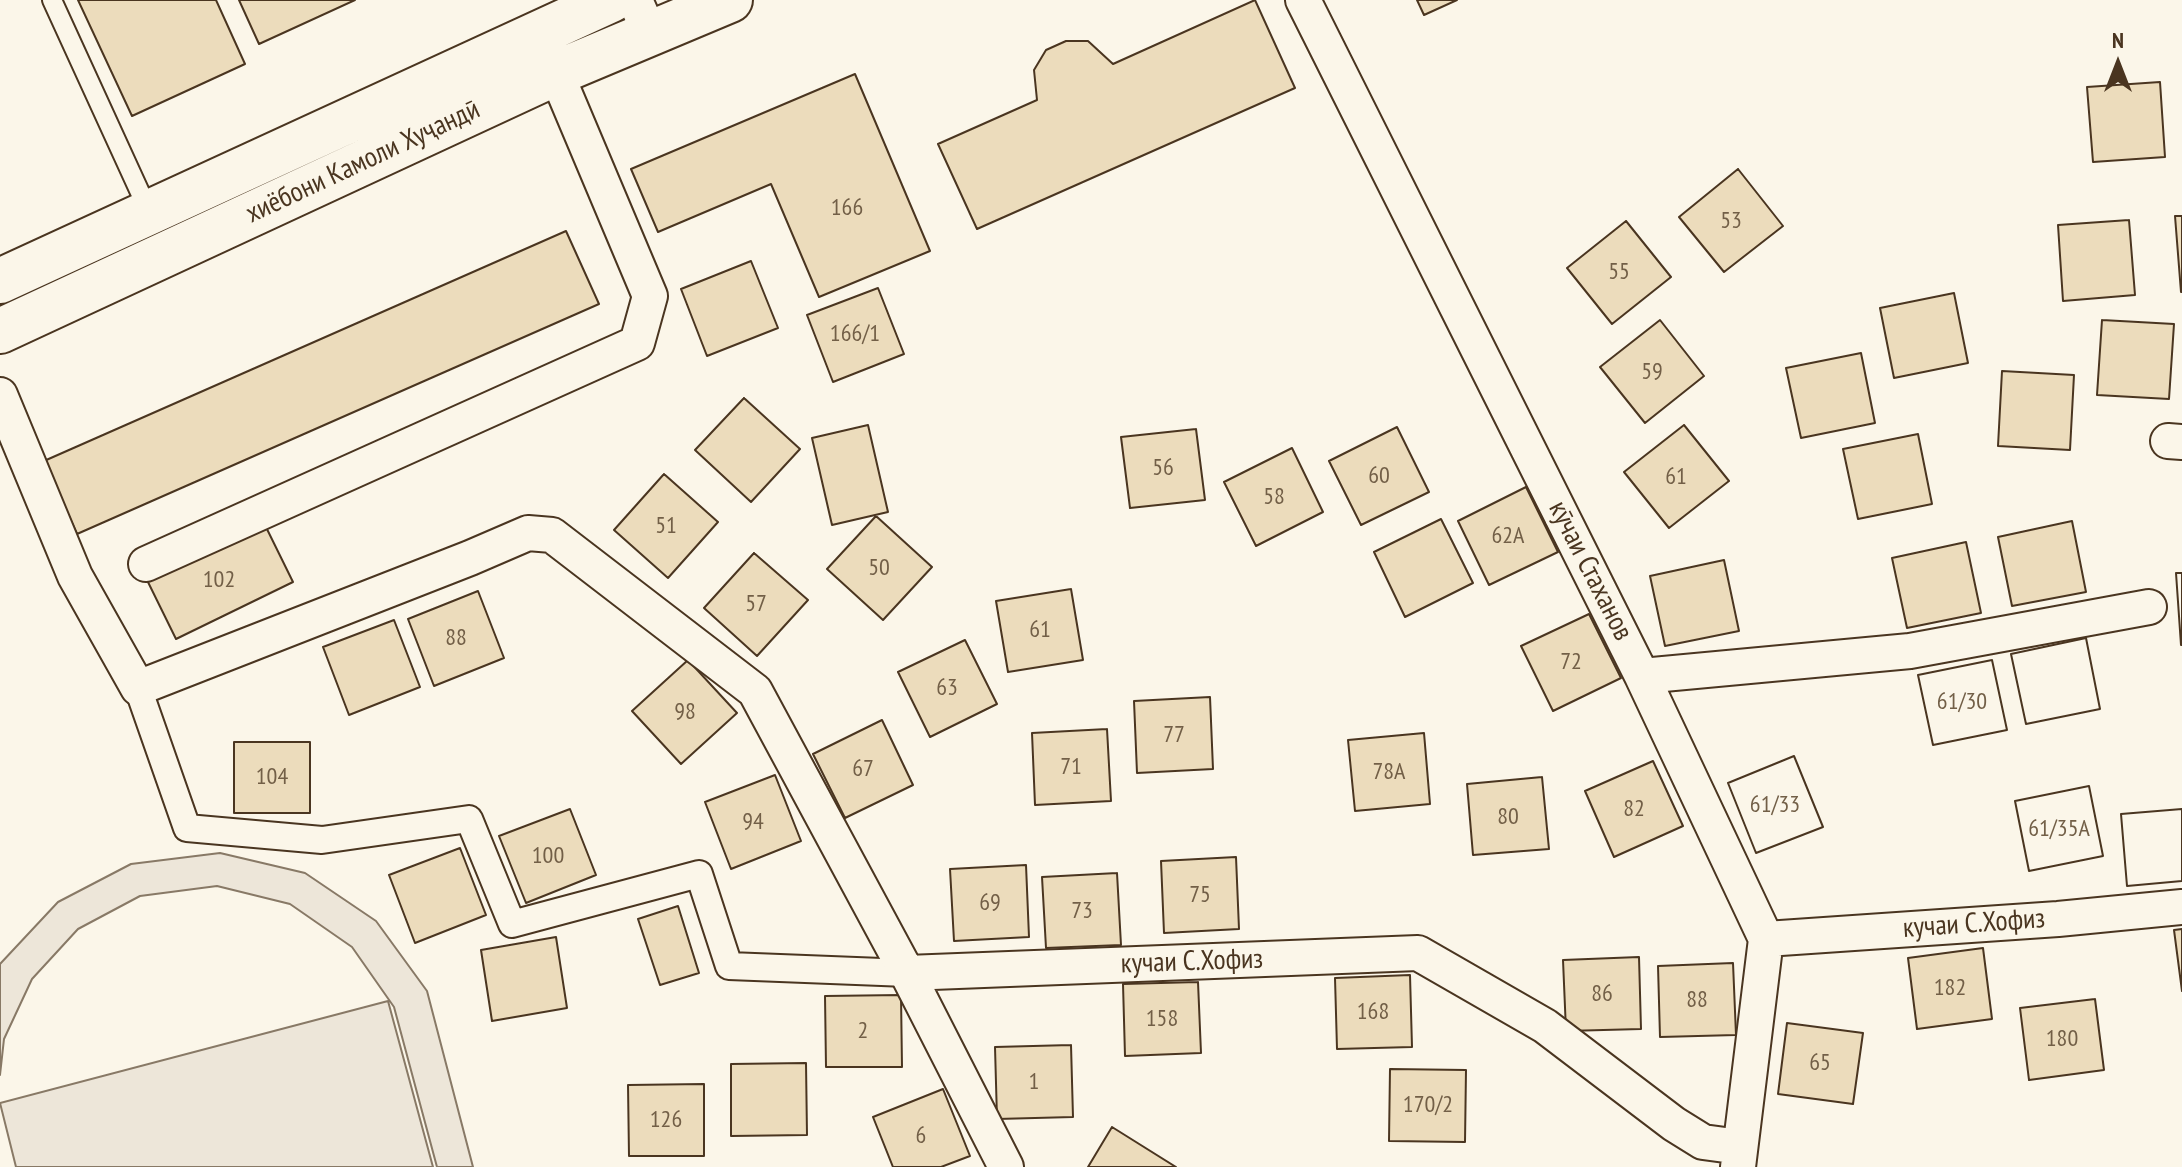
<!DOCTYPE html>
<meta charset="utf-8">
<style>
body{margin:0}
#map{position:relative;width:2182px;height:1167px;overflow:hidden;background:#fbf6e9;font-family:"PT Sans Narrow",sans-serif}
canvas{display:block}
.north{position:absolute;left:2078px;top:24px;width:80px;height:80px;-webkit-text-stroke:6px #fbf6e9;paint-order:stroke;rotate:0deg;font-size:22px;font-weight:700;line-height:32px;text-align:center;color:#4a3520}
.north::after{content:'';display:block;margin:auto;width:28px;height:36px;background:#4a3520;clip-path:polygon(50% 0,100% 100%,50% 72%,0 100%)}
</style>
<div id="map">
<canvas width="2182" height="1167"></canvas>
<div class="north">N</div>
</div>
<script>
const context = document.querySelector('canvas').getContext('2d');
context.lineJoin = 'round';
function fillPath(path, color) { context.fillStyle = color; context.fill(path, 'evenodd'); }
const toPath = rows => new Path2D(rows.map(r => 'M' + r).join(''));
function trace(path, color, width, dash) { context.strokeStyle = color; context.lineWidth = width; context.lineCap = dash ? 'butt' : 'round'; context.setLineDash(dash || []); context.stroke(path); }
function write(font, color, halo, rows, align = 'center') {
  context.font = font + ' "PT Sans Narrow",sans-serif'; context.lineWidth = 6; context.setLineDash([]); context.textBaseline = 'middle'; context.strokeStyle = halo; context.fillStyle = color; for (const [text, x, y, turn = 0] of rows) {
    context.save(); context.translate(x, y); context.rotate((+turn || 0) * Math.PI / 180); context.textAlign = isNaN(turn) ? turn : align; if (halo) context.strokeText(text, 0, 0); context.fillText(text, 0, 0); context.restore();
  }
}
const green = toPath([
 [220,853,305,873,376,921,427,991,473,1167,437,1167,394,1007,352,947,290,904,217,886,140,896,78,929,32,979,4,1039,0,1075,0,964,58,902,131,864,220,853],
 [388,1001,433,1167,16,1167,0,1103,388,1001]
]);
fillPath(green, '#ede6d9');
trace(green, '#887966', 2);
const building = toPath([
 [78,0,216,0,245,64,132,116,78,0],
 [239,0,355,0,259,44,239,0],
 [1255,0,1295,88,977,229,938,144,1037,100,1034,70,1046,50,1066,41,1088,41,1113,64,1255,0],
 [1417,0,1457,0,1424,15,1417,0],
 [855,74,930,251,819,297,771,184,658,232,631,169,855,74],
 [2160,82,2165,157,2093,162,2087,87,2160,82],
 [1738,169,1783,226,1724,272,1679,217,1738,169],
 [2175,216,2182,216,2182,292,2181,292,2175,216],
 [2129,220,2135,295,2063,301,2058,225,2129,220],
 [1626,221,1671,277,1612,324,1567,268,1626,221],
 [566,231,599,304,77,534,44,461,566,231],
 [751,261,778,328,707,356,681,289,751,261],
 [878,288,904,354,833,382,807,315,878,288],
 [1954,293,1968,363,1894,378,1880,308,1954,293],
 [1660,320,1704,376,1645,423,1600,367,1660,320],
 [2102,320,2174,324,2169,399,2097,395,2102,320],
 [1861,353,1875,423,1801,438,1786,368,1861,353],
 [2002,371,2074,375,2070,450,1998,446,2002,371],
 [744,398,800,449,751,502,695,450,744,398],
 [868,425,888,512,832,525,812,438,868,425],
 [1684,425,1729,481,1669,528,1624,472,1684,425],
 [1397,427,1429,492,1361,525,1329,461,1397,427],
 [1196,429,1205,500,1130,508,1121,437,1196,429],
 [1918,434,1932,504,1858,519,1843,449,1918,434],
 [1292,448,1323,512,1256,546,1224,482,1292,448],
 [664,474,718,522,668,578,614,530,664,474],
 [1526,487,1558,552,1489,585,1458,521,1526,487],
 [876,516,932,567,883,620,827,569,876,516],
 [1441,519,1473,583,1405,617,1374,552,1441,519],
 [263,521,293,582,176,639,146,578,263,521],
 [2072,521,2086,592,2012,606,1998,537,2072,521],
 [1966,542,1981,613,1907,628,1892,558,1966,542],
 [754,553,808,600,757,656,704,608,754,553],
 [1724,560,1739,631,1665,646,1650,576,1724,560],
 [2176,573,2182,573,2182,645,2181,645,2176,573],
 [2176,573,2182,573,2182,645,2181,645,2176,573],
 [1071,589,1083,660,1008,672,996,601,1071,589],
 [478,591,504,658,434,686,408,619,478,591],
 [1589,614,1621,678,1553,711,1521,646,1589,614],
 [394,620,420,687,349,715,323,647,394,620],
 [2086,638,2100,709,2026,724,2011,654,2086,638],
 [2086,638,2100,709,2026,724,2011,654,2086,638],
 [965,640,997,704,930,737,898,672,965,640],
 [688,660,737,713,681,764,632,711,688,660],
 [1992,660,2007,730,1933,745,1918,675,1992,660],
 [1992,660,2007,730,1933,745,1918,675,1992,660],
 [1210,697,1213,769,1137,773,1134,701,1210,697],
 [882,720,913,785,845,818,813,754,882,720],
 [1107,729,1111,801,1035,805,1032,733,1107,729],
 [1424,733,1430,804,1355,811,1348,740,1424,733],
 [234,742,310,742,310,813,234,813,234,742],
 [1794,756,1823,827,1756,853,1728,783,1794,756],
 [1794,756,1823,827,1756,853,1728,783,1794,756],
 [1653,761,1683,826,1614,857,1585,791,1653,761],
 [775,775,801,841,731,869,705,802,775,775],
 [1542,777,1549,849,1473,855,1467,784,1542,777],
 [2089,786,2103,856,2029,871,2015,801,2089,786],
 [2089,786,2103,856,2029,871,2015,801,2089,786],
 [570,809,596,875,526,903,499,836,570,809],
 [2182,809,2182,881,2127,886,2121,814,2182,809],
 [2182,809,2182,881,2127,886,2121,814,2182,809],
 [460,848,486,915,415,943,389,875,460,848],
 [1236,857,1239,929,1164,933,1161,861,1236,857],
 [1026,865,1029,937,954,941,950,869,1026,865],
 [1117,873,1121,945,1046,948,1042,877,1117,873],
 [678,906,699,973,660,985,638,919,678,906],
 [2182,929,2182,991,2174,930,2182,929],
 [556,937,567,1008,492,1021,481,950,556,937],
 [1983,948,1992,1019,1917,1029,1908,958,1983,948],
 [1639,957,1641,1029,1566,1031,1563,960,1639,957],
 [1733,963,1736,1035,1660,1037,1658,966,1733,963],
 [1410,975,1412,1047,1337,1049,1335,978,1410,975],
 [1198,982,1201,1053,1125,1056,1123,984,1198,982],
 [901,995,902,1067,826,1067,825,996,901,995],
 [2095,999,2104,1070,2029,1080,2020,1008,2095,999],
 [1787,1023,1863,1033,1853,1104,1778,1094,1787,1023],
 [1071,1045,1073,1117,997,1119,995,1047,1071,1045],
 [806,1063,807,1135,731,1136,731,1064,806,1063],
 [1390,1069,1466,1070,1465,1142,1389,1141,1390,1069],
 [704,1084,704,1156,629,1156,628,1085,704,1084],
 [943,1089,970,1156,941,1167,893,1167,873,1117,943,1089],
 [1112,1127,1176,1167,1088,1167,1112,1127]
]);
fillPath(building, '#ecdcbc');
trace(building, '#4a3520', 2);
const service = toPath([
 [52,0,149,212]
]);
const pedestrian = toPath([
 [138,688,187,828,322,840,469,819,512,924,699,874,729,966,907,973]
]);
const minor = toPath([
 [635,0,650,34],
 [1303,0,1642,676,1766,939,1738,1167],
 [0,395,75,576,138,688,470,558,528,533,552,535,755,691,907,973,1418,953,1545,1026,1674,1124,1703,1142,1740,1147],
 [2168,441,2182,442],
 [146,564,637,343,650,296,556,73],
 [1642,676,1910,651,2149,607],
 [1766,939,2058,919,2182,907],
 [907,973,1006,1167]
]);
const primary = toPath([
 [0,281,611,0],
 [0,331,556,73,730,0]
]);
trace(service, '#4a3520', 22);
trace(pedestrian, '#4a3520', 30);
trace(minor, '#4a3520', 38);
trace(primary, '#4a3520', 48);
trace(service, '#fbf6e9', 18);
trace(pedestrian, '#fbf6e9', 26);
trace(minor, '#fbf6e9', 34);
trace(primary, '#fbf6e9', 44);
write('24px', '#725f47', null, [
 ["166",847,208],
 ["53",1731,221],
 ["55",1619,272],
 ["166/1",855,334],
 ["59",1652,372],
 ["56",1163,468],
 ["60",1379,476],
 ["61",1676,477],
 ["58",1274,497],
 ["51",666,526],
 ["62А",1508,536],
 ["50",879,568],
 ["102",219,580],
 ["57",756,604],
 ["61",1040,630],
 ["88",456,638],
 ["72",1571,662],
 ["63",947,688],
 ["61/30",1962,702],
 ["98",685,712],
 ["77",1174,735],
 ["71",1071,767],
 ["67",863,769],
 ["78А",1389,772],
 ["104",272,777],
 ["61/33",1775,805],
 ["82",1634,809],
 ["80",1508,817],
 ["94",753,822],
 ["61/35А",2059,829],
 ["100",548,856],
 ["75",1200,895],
 ["69",990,903],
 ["73",1082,911],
 ["182",1950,988],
 ["86",1602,994],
 ["88",1697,1000],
 ["168",1373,1012],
 ["158",1162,1019],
 ["2",863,1031],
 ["180",2062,1039],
 ["65",1820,1063],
 ["1",1034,1082],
 ["170/2",1428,1105],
 ["126",666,1120],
 ["6",921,1136]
]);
write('28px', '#4a3520', '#fbf6e9', [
 ["хиёбони Камоли Хуҷандӣ",363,162,-25],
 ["кӯчаи Стаханов",1590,571,63],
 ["кучаи С.Хофиз",1974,924,-4],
 ["кучаи С.Хофиз",1192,962,-2]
]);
</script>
